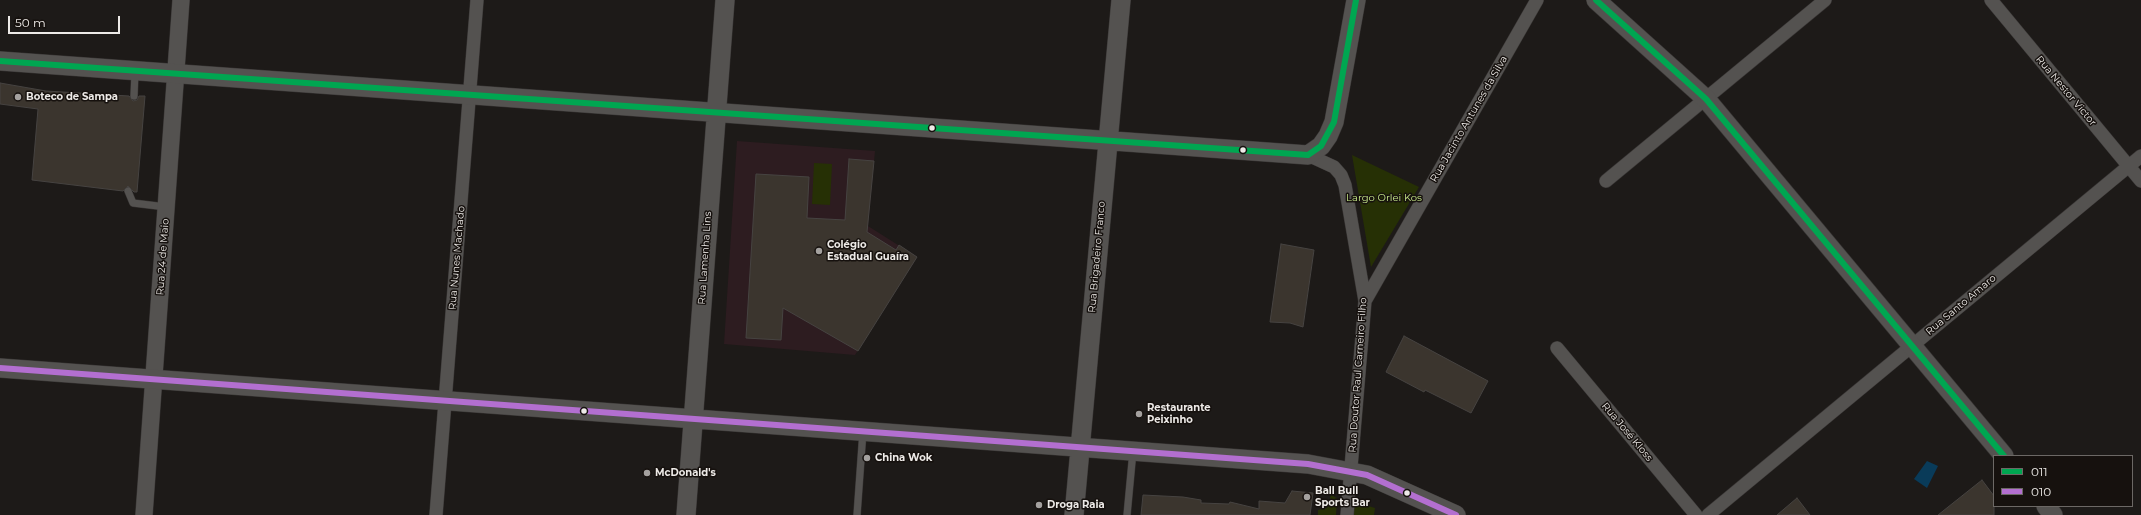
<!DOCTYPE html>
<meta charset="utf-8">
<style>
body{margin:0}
#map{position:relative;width:2141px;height:515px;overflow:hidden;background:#1d1a18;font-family:Montserrat,sans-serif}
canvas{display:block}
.legend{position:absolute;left:1993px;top:455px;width:140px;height:52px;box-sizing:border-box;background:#16110e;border:1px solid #6c6865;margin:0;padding:5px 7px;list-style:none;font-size:12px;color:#edeae7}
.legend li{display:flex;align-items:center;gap:8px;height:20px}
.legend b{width:20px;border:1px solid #6c6865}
.scale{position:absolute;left:8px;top:16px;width:112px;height:18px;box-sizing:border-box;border:2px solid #edeae7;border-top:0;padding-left:5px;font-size:12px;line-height:14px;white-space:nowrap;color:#edeae7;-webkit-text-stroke:3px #16110e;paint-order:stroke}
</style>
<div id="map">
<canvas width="2141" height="515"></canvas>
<ul class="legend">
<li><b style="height:5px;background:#00a651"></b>011</li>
<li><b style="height:5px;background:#b36fd0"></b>010</li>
</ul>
<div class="scale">50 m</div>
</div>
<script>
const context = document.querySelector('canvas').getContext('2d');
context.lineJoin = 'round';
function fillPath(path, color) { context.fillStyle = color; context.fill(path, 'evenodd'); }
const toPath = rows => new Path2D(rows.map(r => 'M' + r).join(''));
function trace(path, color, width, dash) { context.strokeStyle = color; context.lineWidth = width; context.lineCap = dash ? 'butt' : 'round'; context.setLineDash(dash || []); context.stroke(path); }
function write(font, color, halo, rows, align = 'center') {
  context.font = font + ' Montserrat,sans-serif'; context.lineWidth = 3; context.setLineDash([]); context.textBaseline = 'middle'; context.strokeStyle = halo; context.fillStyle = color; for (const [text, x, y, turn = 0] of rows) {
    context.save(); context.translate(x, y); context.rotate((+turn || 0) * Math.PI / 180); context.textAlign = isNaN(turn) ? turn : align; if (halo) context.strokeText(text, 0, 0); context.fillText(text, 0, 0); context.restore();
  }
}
fillPath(toPath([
 [737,141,875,151,868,226,917,257,855,355,724,344]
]), '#2d1c20');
fillPath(toPath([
 [1352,155,1419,187,1371,267],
 [814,163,832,164,830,205,812,204],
 [1331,495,1337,498,1336,515,1318,515,1318,510,1327,508],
 [1342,498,1375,508,1374,515,1341,515]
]), '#263005');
fillPath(toPath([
 [1927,461,1938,466,1927,488,1914,479]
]), '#093b59');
const building = toPath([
 [0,83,46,91,129,96,133,101,137,100,139,96,145,96,137,192,134,192,128,186,123,191,32,180,38,109,0,104,0,83],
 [849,159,874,161,867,232,896,250,899,245,917,257,858,351,783,308,781,340,746,338,756,174,809,177,807,218,845,220,849,159],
 [1281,244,1314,250,1303,327,1290,323,1270,322,1281,244],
 [1404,336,1488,381,1471,413,1425,390,1424,392,1386,372,1404,336],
 [1982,480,1994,496,1994,515,1938,515,1982,480],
 [1292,491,1313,493,1310,515,1141,515,1143,495,1183,497,1201,500,1201,503,1229,504,1230,502,1259,509,1259,501,1285,503,1292,491],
 [1797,498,1810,515,1777,515,1797,498]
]);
fillPath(building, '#3b352e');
trace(building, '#464341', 1);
const service = toPath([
 [134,96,135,72],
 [128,191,133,203,166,207],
 [857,515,863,431],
 [1127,515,1133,451]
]);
const minor = toPath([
 [1991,0,2141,181],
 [1308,155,1334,167,1341,175,1345,185,1365,301,1347,515],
 [1606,181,1825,0],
 [1365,301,1537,0],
 [1557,348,1696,515],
 [436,515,477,0],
 [1708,515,2141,156]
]);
const tertiary = toPath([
 [144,515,181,0]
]);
const secondary = toPath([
 [1596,0,1706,99,2004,456],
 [0,61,1308,155,1321,146,1328,136,1334,122,1356,0],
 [0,368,1308,464,1367,475,1456,515],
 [2046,506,2053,515],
 [686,515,725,0],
 [1074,515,1121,0]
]);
trace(service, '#393635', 8);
trace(minor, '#393635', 14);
trace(tertiary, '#393635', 18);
trace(secondary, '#393635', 20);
trace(service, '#545250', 7);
trace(minor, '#545250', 13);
trace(tertiary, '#545250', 17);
trace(secondary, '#545250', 19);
trace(toPath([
 [1596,0,1706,99,2004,456],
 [0,61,1308,155,1321,146,1334,122,1356,0]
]), '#00a651', 6);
trace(toPath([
 [0,368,1308,464,1367,475,1456,515]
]), '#b36fd0', 6);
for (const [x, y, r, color] of [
 [18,97,4,"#a4a19f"],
 [932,128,3.5,"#edeae7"],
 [1243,150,3.5,"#edeae7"],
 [819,251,4,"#a4a19f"],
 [584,411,3.5,"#edeae7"],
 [1139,414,4,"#a4a19f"],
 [867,458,4,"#a4a19f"],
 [647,473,4,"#a4a19f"],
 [1407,493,3.5,"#edeae7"],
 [1307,497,4,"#a4a19f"],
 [1039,505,4,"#a4a19f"]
]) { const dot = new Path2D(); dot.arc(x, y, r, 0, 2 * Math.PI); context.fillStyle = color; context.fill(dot); trace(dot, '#16110e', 1.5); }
write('10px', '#edeae7', '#16110e', [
 ["Rua Nestor Victor",2066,91,50],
 ["Rua Jacinto Antunes da Silva",1469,119,-60],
 ["Rua 24 de Maio",163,257,-86],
 ["Rua Brigadeiro Franco",1097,257,-85],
 ["Rua Nunes Machado",457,258,-85],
 ["Rua Lamenha Lins",705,258,-86],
 ["Rua Santo Amaro",1961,305,-40],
 ["Rua Doutor Raul Carneiro Filho",1358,375,-86],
 ["Rua José Kloss",1627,432,50]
]);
write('bold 10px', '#edeae7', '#16110e', [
 ["Boteco de Sampa",26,97],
 ["Colégio",827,245],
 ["Estadual Guaíra",827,257],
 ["Restaurante",1147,408],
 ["Peixinho",1147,420],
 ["China Wok",875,458],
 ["McDonald's",655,473],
 ["Ball Bull",1315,491],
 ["Sports Bar",1315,503],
 ["Droga Raia",1047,505]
], 'left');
write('10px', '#c9eb8b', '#16110e', [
 ["Largo Orlei Kos",1384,198]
]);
</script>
